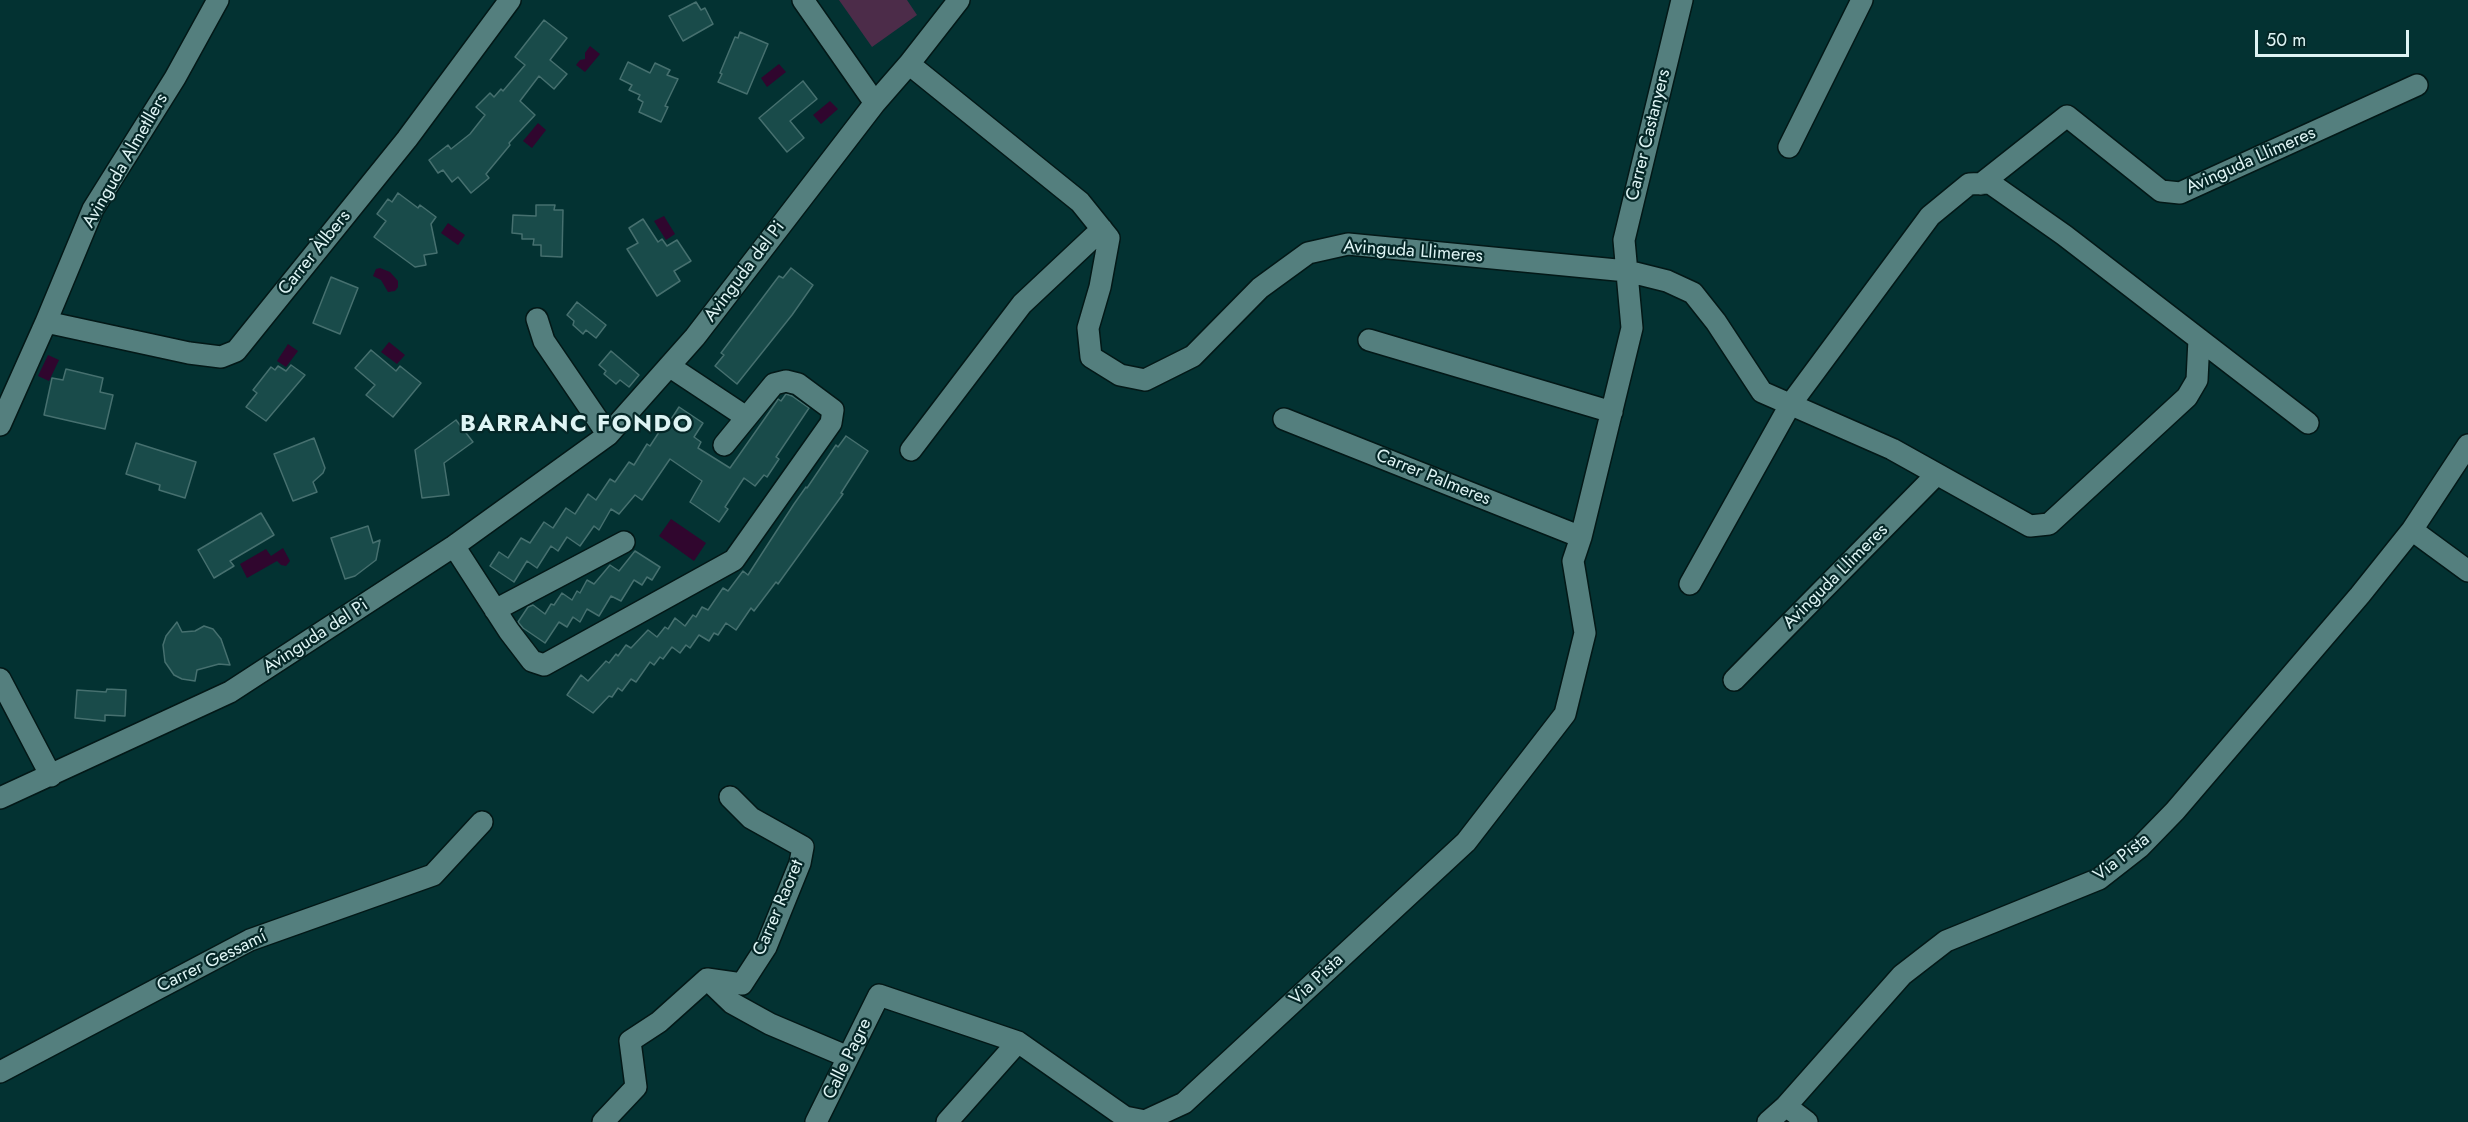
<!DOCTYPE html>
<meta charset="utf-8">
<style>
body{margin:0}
#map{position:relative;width:2468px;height:1122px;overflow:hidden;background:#033232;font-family:Jost,sans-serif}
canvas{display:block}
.scale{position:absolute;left:2255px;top:30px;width:154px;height:27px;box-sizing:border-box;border:3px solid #def4f4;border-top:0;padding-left:8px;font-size:18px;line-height:21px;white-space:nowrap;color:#def4f4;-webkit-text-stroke:4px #052727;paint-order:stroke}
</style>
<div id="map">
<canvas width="2468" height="1122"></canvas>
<div class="scale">50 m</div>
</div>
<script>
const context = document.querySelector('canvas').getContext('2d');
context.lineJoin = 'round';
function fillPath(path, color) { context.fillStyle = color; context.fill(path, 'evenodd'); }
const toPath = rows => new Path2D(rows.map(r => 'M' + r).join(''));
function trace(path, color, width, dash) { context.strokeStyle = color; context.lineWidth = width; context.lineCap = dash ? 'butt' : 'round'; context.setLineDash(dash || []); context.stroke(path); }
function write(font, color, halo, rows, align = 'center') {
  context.font = font + ' Jost,sans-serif'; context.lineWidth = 4.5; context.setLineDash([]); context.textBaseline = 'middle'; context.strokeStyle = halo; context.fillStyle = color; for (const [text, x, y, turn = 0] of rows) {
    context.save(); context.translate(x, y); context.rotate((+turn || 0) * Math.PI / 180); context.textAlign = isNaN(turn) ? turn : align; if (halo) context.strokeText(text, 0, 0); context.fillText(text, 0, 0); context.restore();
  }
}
fillPath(toPath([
 [839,0,907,0,917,15,872,47]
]), '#4c2c49');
fillPath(toPath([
 [590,46,600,54,585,72,576,65,580,60,585,59,585,53],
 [779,64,786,72,767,87,761,78],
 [830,101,838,109,821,124,813,115],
 [538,123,546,130,532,148,523,141],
 [664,216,675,234,666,240,654,221],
 [448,223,465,235,458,245,441,233],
 [380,268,390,272,398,281,398,287,395,291,388,292,381,280,373,276,376,269],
 [389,342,405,355,397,364,381,352],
 [288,344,298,351,286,367,277,361],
 [48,355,59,360,49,381,38,376],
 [671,519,706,543,694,561,659,536],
 [283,548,290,561,286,566,281,565,277,561,247,578,240,564,266,549,271,556]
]), '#30062e');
const building = toPath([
 [696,2,701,10,705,8,713,24,683,41,669,16,696,2],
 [544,20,567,38,550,60,567,74,554,89,539,76,520,101,535,115,509,143,510,145,486,174,489,178,471,193,458,177,452,182,443,170,438,173,429,160,448,145,451,149,470,134,485,115,476,107,490,93,494,97,501,89,503,91,525,65,515,57,544,20],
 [740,32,768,44,747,94,718,82,722,74,720,73,735,37,738,38,740,32],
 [628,62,650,73,655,63,670,70,667,75,678,79,665,106,668,107,661,122,639,112,643,102,638,99,640,95,629,90,632,85,620,79,628,62],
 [803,81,817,99,790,121,804,138,787,152,759,118,803,81],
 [398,193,418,208,420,205,436,217,431,224,437,253,424,255,426,265,415,267,374,237,386,221,377,214,388,199,392,202,398,193],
 [536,205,555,205,554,210,563,210,562,257,541,256,541,245,533,245,534,239,522,239,522,234,512,233,513,215,536,216,536,205],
 [643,219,658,242,662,239,667,246,677,240,691,261,674,271,680,281,657,296,627,249,638,243,629,228,643,219],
 [791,268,813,285,792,315,737,384,715,366,724,355,721,353,779,276,783,278,791,268],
 [331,277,358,288,340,334,313,323,331,277],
 [577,302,606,325,596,338,586,330,583,334,573,325,574,321,567,315,577,302],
 [371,350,396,371,400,366,421,383,393,417,366,395,375,385,355,368,371,350],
 [611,351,639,375,629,387,620,380,616,384,604,374,606,371,599,365,611,351],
 [291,365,305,375,266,421,246,407,257,393,253,390,271,367,275,370,278,366,286,371,291,365],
 [66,369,103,378,100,392,113,395,105,429,44,415,52,378,63,380,66,369],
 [786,394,792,396,809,408,776,457,779,459,767,477,764,475,755,486,744,478,725,507,728,509,719,522,690,502,702,481,670,459,642,500,635,495,619,514,611,509,599,530,594,526,580,546,567,537,558,551,551,546,537,568,527,561,514,582,490,566,499,552,508,558,521,538,530,543,544,522,553,528,566,508,575,514,588,494,596,500,610,479,615,482,629,462,634,465,647,444,650,446,663,426,666,427,679,407,703,423,694,437,701,442,698,448,730,468,777,401,778,399,781,401,786,394],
 [456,420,473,442,444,463,449,495,422,498,415,450,456,420],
 [846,436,868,451,841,493,843,494,783,577,778,584,776,582,754,611,751,608,736,630,726,623,718,635,714,633,709,641,699,635,690,648,686,645,680,653,672,647,663,659,660,657,654,665,650,662,636,682,631,679,622,691,618,688,612,697,609,696,593,713,567,695,581,675,588,681,606,661,609,663,616,654,618,656,626,645,631,648,648,630,657,637,665,627,668,629,675,618,685,626,693,615,696,617,702,607,708,610,723,588,728,591,743,571,748,575,794,504,806,487,807,488,836,445,838,447,846,436],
 [314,438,325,468,323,473,313,482,317,492,293,501,274,454,314,438],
 [136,443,196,462,185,498,159,490,160,485,126,474,136,443],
 [261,513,274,535,230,561,234,566,214,578,198,550,261,513],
 [368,526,373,543,380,540,376,560,355,576,345,579,331,538,368,526],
 [635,551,660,567,652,580,647,577,642,585,634,580,621,601,611,596,599,616,587,609,580,622,573,617,567,627,559,622,545,643,523,628,518,622,528,607,533,605,545,614,551,604,554,605,562,593,572,600,577,591,580,593,587,580,594,584,610,565,619,571,635,551],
 [177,622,182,632,195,631,204,626,213,629,221,639,230,665,219,664,197,670,195,681,182,679,174,675,165,662,163,645,166,636,177,622],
 [107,689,126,690,125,716,105,715,105,721,75,718,77,690,106,692,107,689]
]);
fillPath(building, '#194b4a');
trace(building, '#46706f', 1.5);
const minor = toPath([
 [803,0,875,103,909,64,959,0],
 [909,64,1080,202,1109,238,1100,287,1088,328,1091,357,1120,375,1145,380,1193,356,1260,288,1308,253,1348,244,1627,271,1667,281,1693,293,1716,322,1762,392,1892,449,2030,526,2049,524,2187,397,2197,380,2199,339],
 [1789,147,1862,0],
 [1981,184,2067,116,2161,191,2180,193,2417,85],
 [537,319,544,341,608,435],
 [46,322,189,353,221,357,236,351,407,139,510,0],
 [1369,340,1612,412],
 [669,366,746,417],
 [1284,419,1581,537],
 [0,425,46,322,93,209,175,78,218,0],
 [911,450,1022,304,1102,229],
 [2412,530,2468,571],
 [454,546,509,631,532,661,544,665,734,560,831,423,833,410,798,384,786,381,774,384,724,445],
 [1690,584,1790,405,1930,216,1969,184,1990,183,2064,235,2308,423],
 [495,610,624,542],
 [0,679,51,776],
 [1734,680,1937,474],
 [0,798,230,692,454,546,608,435,695,337,875,103],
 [707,979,732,1003,770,1024,848,1057],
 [0,1072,250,940,433,875,482,822],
 [1786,1106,1807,1122],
 [603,1122,636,1087,630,1041,659,1022,707,979,742,984,766,947,800,863,803,847,751,818,730,797],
 [816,1122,879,995,1018,1042,1125,1117,1145,1121,1184,1103,1466,842,1565,714,1585,633,1573,561,1581,537,1632,328,1624,240,1682,0],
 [947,1122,1018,1042],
 [1768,1122,1786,1106,1902,975,1946,941,2099,879,2140,847,2175,811,2360,595,2412,530,2468,445]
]);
trace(minor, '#031817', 24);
trace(minor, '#547f7e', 21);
write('18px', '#def4f4', '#052727', [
 ["Carrer Castanyers",1649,135,-76],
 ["Avinguda Almetllers",126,161,-60],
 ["Avinguda Llimeres",2251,161,-24],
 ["Avinguda Llimeres",1413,252,4],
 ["Carrer Àlbers",315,253,-51],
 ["Avinguda del Pi",745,272,-53],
 ["Carrer Palmeres",1433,478,22],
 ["Avinguda Llimeres",1836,577,-45],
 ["Avinguda del Pi",316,637,-33],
 ["Via Pista",2122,858,-38],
 ["Carrer Raoret",779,908,-67],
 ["Carrer Gessamí",212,962,-26],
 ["Via Pista",1317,980,-43],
 ["Calle Pagre",848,1059,-64]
]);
context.letterSpacing = '1.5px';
write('bold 24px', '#def4f4', '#052727', [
 ["BARRANC FONDO",577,425]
]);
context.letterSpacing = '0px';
</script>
